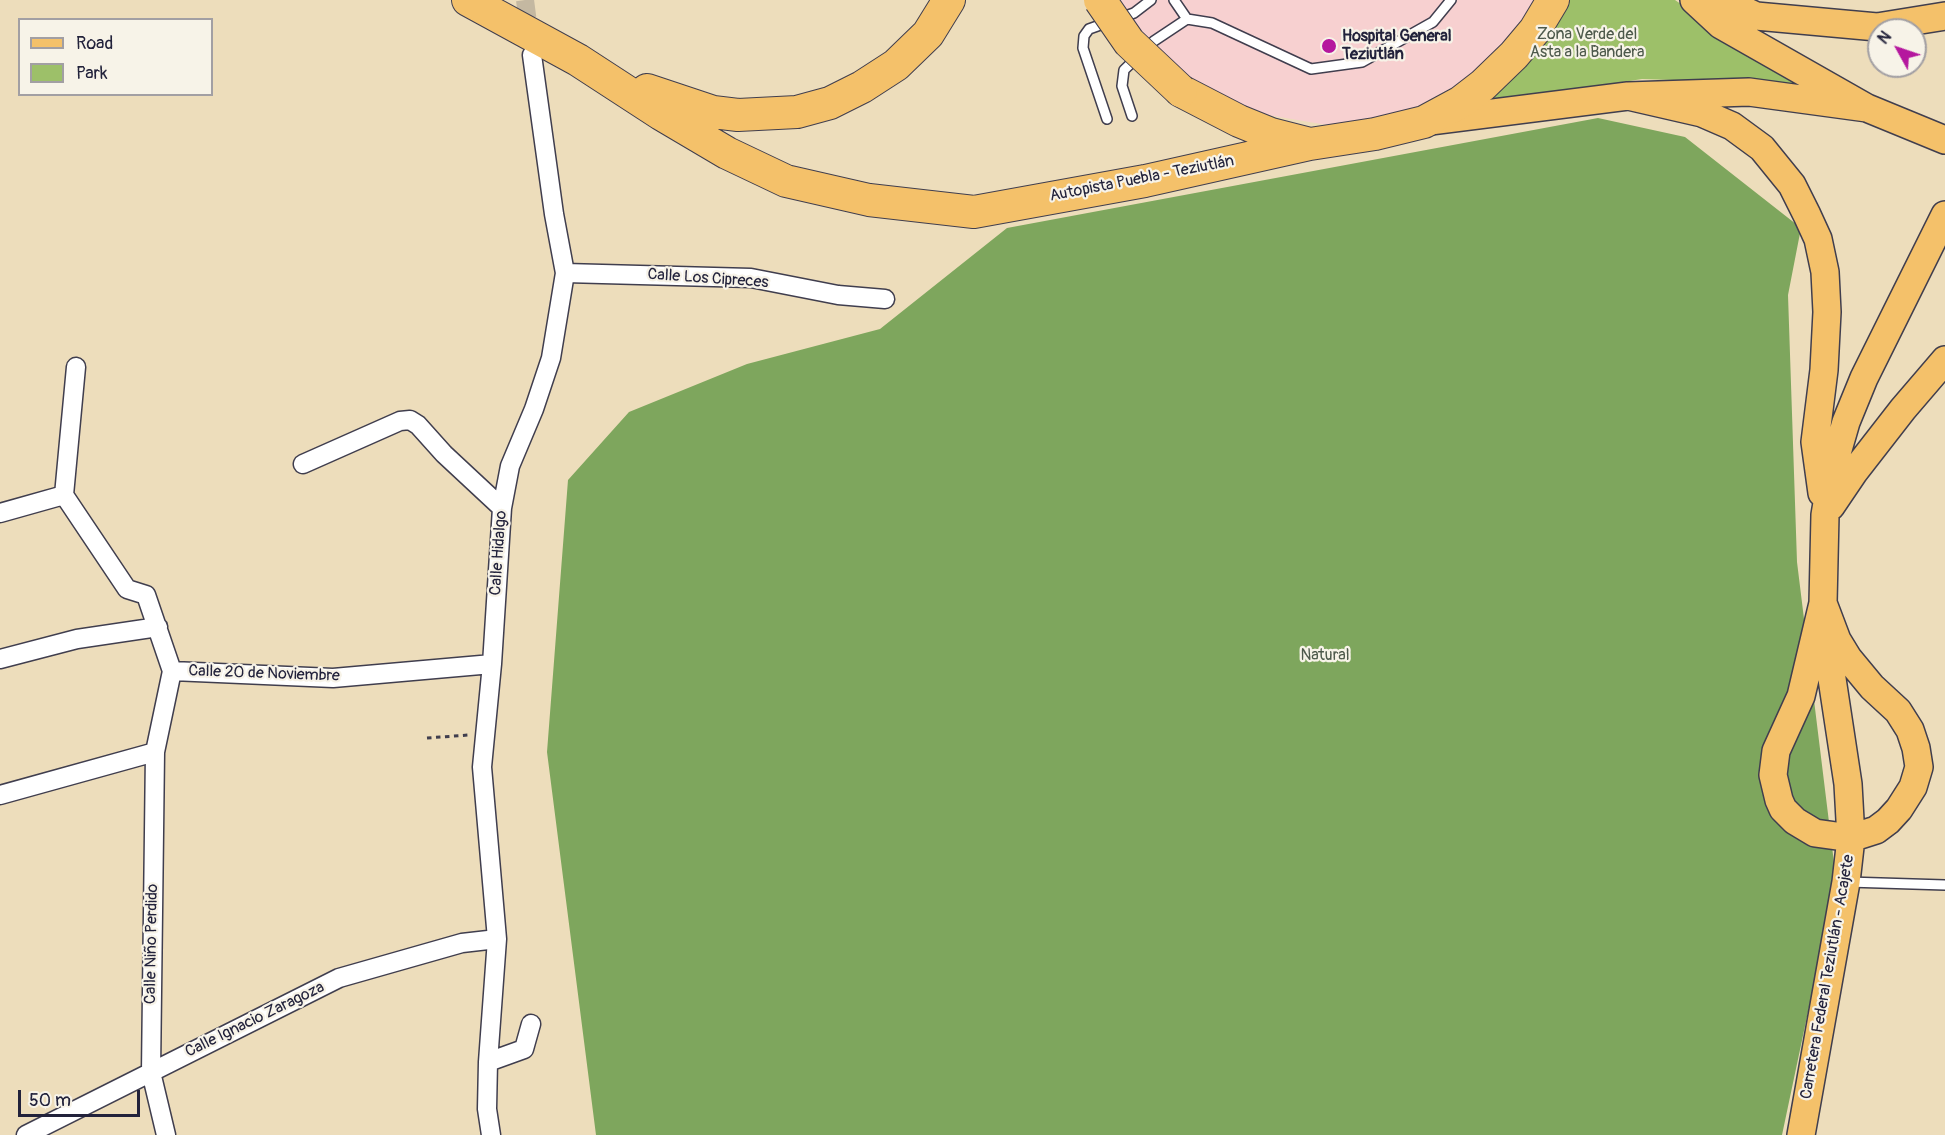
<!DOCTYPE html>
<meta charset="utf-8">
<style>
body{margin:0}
#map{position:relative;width:1945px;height:1135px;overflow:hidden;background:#edddbb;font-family:Pangolin,sans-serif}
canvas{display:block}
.legend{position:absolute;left:18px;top:18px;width:195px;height:78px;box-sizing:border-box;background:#f7f3e8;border:2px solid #a29fa3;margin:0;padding:8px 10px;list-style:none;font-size:18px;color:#22223b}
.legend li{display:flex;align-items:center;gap:12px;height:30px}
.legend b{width:30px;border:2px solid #a29fa3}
.north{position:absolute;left:1867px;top:18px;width:60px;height:60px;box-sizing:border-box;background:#f7f3e8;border:2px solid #a29fa3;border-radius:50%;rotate:310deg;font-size:16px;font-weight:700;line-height:24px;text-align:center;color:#22223b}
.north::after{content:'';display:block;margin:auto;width:21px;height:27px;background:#b5179e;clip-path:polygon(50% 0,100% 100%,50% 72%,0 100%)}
.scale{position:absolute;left:18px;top:1090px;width:122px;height:27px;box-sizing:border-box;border:3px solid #22223b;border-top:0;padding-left:8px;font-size:18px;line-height:21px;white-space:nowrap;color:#22223b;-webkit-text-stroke:4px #f7f3e8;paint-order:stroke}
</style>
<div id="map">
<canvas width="1945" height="1135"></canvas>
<ul class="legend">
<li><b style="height:8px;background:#f4c16a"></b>Road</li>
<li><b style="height:16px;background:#9dc069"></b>Park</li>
</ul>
<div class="north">N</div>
<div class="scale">50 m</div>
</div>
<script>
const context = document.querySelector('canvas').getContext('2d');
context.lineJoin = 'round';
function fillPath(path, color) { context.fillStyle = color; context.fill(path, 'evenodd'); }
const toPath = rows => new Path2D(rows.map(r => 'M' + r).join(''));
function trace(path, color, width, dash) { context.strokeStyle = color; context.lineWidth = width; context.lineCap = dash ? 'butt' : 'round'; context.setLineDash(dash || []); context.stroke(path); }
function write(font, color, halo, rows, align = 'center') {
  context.font = font + ' Pangolin,sans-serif'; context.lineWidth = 4.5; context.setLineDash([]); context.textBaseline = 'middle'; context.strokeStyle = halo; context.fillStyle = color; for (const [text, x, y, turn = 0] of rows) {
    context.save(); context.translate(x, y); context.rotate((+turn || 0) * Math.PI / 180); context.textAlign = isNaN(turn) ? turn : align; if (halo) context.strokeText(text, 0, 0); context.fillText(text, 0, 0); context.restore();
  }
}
fillPath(toPath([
 [1121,0,1539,0,1479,73,1407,112,1327,125,1250,112,1182,75,1129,18]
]), '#f7d0d0');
fillPath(toPath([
 [1557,0,1675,0,1797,84,1642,79,1478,105]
]), '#9dc069');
fillPath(toPath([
 [1598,118,1685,137,1801,228,1788,295,1797,562,1836,879,1782,1135,596,1135,547,752,568,480,629,412,747,364,880,329,1007,228]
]), '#7ea65d');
trace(toPath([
 [525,0,530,38]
]), '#c4b8a1', 18, [18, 9]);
const service = toPath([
 [1174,0,1187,19],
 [1132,116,1122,86,1124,70,1154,41,1187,19,1212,23,1311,69,1362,62,1433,22,1451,0],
 [1107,119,1083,48,1084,36,1089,29,1134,13,1151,0],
 [1848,882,1945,885]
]);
const minor = toPath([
 [565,273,751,278,838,295,885,299],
 [76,367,64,495,127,589,146,595,172,671,155,752,151,1072,166,1135],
 [303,464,400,421,410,420,418,425,444,454,502,508],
 [0,513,64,495],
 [0,659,77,639,158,627],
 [172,671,333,678,492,664],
 [0,795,155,752],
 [488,1062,524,1049,531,1024],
 [26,1135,339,978,462,943,497,939],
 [491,1135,487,1109,488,1062,497,939,482,767,492,664,502,508,510,466,534,409,551,358,565,273,554,214,532,55]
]);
const primary = toPath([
 [1694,0,1721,25,1867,108,1945,140],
 [1722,0,1756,16,1877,27,1945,16],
 [1628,96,1702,113,1732,126,1762,148,1792,185,1807,215,1818,239,1825,272,1827,312,1824,370,1815,442,1822,493],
 [1430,121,1628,96,1749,92,1867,108],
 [1831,506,1854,472,1903,409,1945,360],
 [1823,603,1837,640,1848,658,1872,687,1898,711,1910,730,1916,748,1919,767,1913,787,1899,809,1888,821,1876,830,1851,838,1815,833,1795,821,1783,809,1779,800,1773,775,1776,751,1801,696,1823,603],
 [1801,1135,1846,882,1851,838,1848,784,1829,659,1823,603,1825,515,1833,467,1846,422,1864,378,1945,215]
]);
const motorway = toPath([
 [468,0,578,60,661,114,727,153,786,181,869,200,974,212,1145,181,1310,144],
 [647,90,713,112,738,115,797,112,830,103,862,87,896,65,928,34,949,0],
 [1181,91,1239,121,1271,134,1310,144,1375,134,1424,122,1461,102,1483,85,1514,55,1535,30,1553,0]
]);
trace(service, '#403e4e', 12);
trace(minor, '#403e4e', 21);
trace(primary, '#403e4e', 30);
trace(motorway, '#403e4e', 34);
trace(toPath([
 [427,738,469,735]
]), '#403e4e', 3, [4.5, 4.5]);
trace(service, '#fff', 9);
trace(minor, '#fff', 18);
trace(primary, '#f4c16a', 27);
trace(motorway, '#f4c16a', 32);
const motorwayBridge = toPath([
 [1100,0,1129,42,1181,91]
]);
trace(motorwayBridge, '#403e4e', 34, []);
trace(motorwayBridge, '#f4c16a', 32);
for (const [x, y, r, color] of [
 [1329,46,8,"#b5179e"]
]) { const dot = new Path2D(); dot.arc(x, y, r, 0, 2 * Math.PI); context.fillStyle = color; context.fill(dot); trace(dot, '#f7f3e8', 2); }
write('16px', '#4d594b', '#f7f3e8', [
 ["Zona Verde del",1587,35],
 ["Asta a la Bandera",1587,53],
 ["Natural",1325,656]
]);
write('bold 16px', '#22223b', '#f7f3e8', [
 ["Hospital General",1342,37],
 ["Teziutlán",1342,55]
], 'left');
write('16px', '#22223b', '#f7f3e8', [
 ["Autopista Puebla - Teziutlán",1142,179,-11],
 ["Calle Los Cipreces",708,279,4],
 ["Calle Hidalgo",499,553,-86],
 ["Calle 20 de Noviembre",264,674,2],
 ["Calle Niño Perdido",152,944,-89],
 ["Carretera Federal Teziutlán - Acajete",1828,977,-80],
 ["Calle Ignacio Zaragoza",255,1020,-26]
]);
</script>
